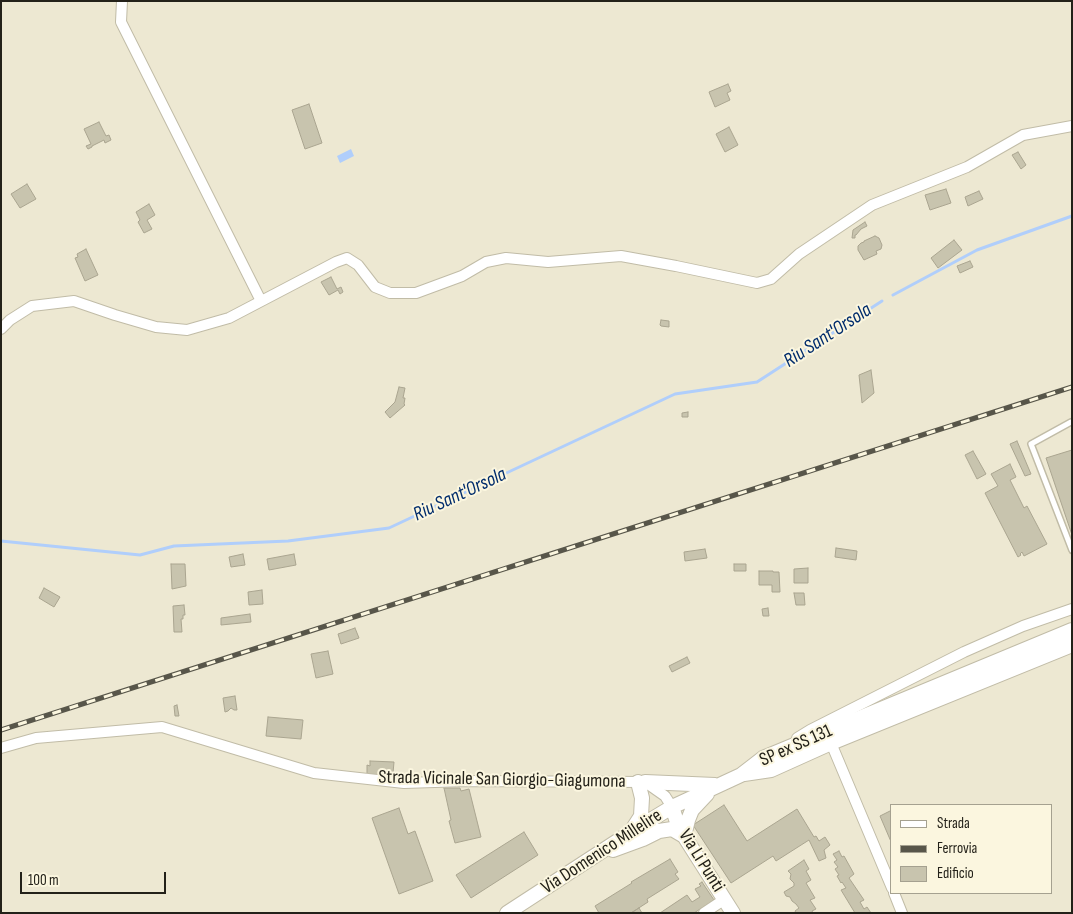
<!DOCTYPE html>
<style>
body{margin:0}
#map{position:relative;width:1073px;height:914px;overflow:hidden;background:#ede8d2;font-family:"Sofia Sans Condensed",sans-serif}
canvas{display:block}
.frame{position:absolute;inset:0;border:2px solid #232119;pointer-events:none}
.legend{position:absolute;left:890px;top:804px;width:162px;height:90px;box-sizing:border-box;background:#fbf6df;border:1px solid #a5a190;margin:0;padding:6px 9px;list-style:none;font-size:15px;color:#232119}
.legend li{display:flex;align-items:center;gap:10px;height:25px}
.legend b{width:25px;border:1px solid #a5a190}
.scale{position:absolute;left:20px;top:872px;width:146px;height:22px;box-sizing:border-box;border:2px solid #232119;border-top:0;padding-left:6px;font-size:15px;line-height:18px;white-space:nowrap;color:#232119;-webkit-text-stroke:4px #fbf6df;paint-order:stroke}
</style>
<div id="map">
<canvas width="1073" height="914"></canvas>
<div class="frame"></div>
<ul class="legend">
<li><b style="height:6px;background:#fff"></b>Strada</li>
<li><b style="height:6px;background:#58564a"></b>Ferrovia</li>
<li><b style="height:14px;background:#c8c4ae"></b>Edificio</li>
</ul>
<div class="scale">100 m</div>
</div>
<script>
const context = document.querySelector('canvas').getContext('2d');
context.lineJoin = 'round';
function fillPath(path, color) { context.fillStyle = color; context.fill(path, 'evenodd'); }
const toPath = rows => new Path2D(rows.map(r => 'M' + r).join(''));
function trace(path, color, width, dash) { context.strokeStyle = color; context.lineWidth = width; context.lineCap = dash ? 'butt' : 'round'; context.setLineDash(dash || []); context.stroke(path); }
function write(font, color, halo, rows, align = 'center') {
  context.font = font + ' "Sofia Sans Condensed",sans-serif'; context.lineWidth = 4; context.setLineDash([]); context.textBaseline = 'middle'; context.strokeStyle = halo; context.fillStyle = color; for (const [text, x, y, turn = 0] of rows) {
    context.save(); context.translate(x, y); context.rotate((+turn || 0) * Math.PI / 180); context.textAlign = isNaN(turn) ? turn : align; if (halo) context.strokeText(text, 0, 0); context.fillText(text, 0, 0); context.restore();
  }
}
fillPath(toPath([
 [351,149,354,156,340,163,337,156]
]), '#b0cefb');
trace(toPath([
 [893,295,977,250,1072,216],
 [1,541,140,555,174,546,288,541,389,528,675,394,757,382,882,301]
]), '#b0cefb', 3);
const building = toPath([
 [728,84,731,91,727,93,730,100,715,107,709,92,728,84],
 [309,104,322,143,305,149,292,110,309,104],
 [99,122,106,136,109,135,111,140,105,143,104,140,92,146,92,147,88,149,86,146,91,144,84,129,99,122],
 [729,127,738,145,725,152,716,134,729,127],
 [1018,152,1026,165,1021,169,1012,155,1018,152],
 [27,184,36,199,20,208,11,194,27,184],
 [946,189,951,203,930,210,925,195,946,189],
 [979,191,983,199,968,206,965,197,979,191],
 [149,204,155,215,147,220,152,229,144,233,138,222,140,220,136,212,149,204],
 [865,222,867,226,861,229,856,235,855,235,855,238,852,238,853,230,865,222],
 [875,236,879,238,882,245,881,249,876,251,877,254,864,260,858,250,858,246,861,243,864,242,864,241,875,236],
 [954,240,962,250,938,268,931,258,954,240],
 [86,249,98,275,85,281,75,258,78,257,77,254,86,249],
 [970,261,973,267,960,273,957,266,970,261],
 [331,277,337,289,341,287,343,292,340,294,338,290,329,295,321,282,331,277],
 [661,320,669,321,669,327,661,326,660,325,661,320],
 [871,370,874,393,862,403,859,375,871,370],
 [399,387,405,388,403,398,405,398,404,404,405,405,390,418,385,412,395,402,399,387],
 [688,412,688,417,682,417,682,413,688,412],
 [1017,441,1031,474,1025,476,1010,444,1017,441],
 [1072,450,1072,535,1046,458,1072,450],
 [973,451,986,474,977,479,965,455,973,451],
 [1010,464,1016,477,1010,480,1024,508,1027,506,1047,544,1024,556,1022,552,1020,554,1021,555,1018,557,985,493,998,486,991,474,1010,464],
 [836,548,857,551,856,560,835,557,836,548],
 [705,549,707,558,685,561,684,552,705,549],
 [243,554,245,565,231,567,229,557,243,554],
 [294,554,296,565,269,570,267,559,294,554],
 [171,564,185,564,186,586,172,589,171,564],
 [734,564,746,564,746,571,734,571,734,564],
 [808,568,808,583,794,583,794,569,808,568],
 [759,571,773,571,773,572,779,572,780,592,772,592,772,585,759,585,759,571],
 [44,588,60,597,54,607,39,598,44,588],
 [262,590,263,604,249,605,248,592,262,590],
 [794,593,804,593,805,605,796,605,794,593],
 [184,605,185,615,183,615,183,619,181,619,182,632,174,632,173,606,184,605],
 [768,608,769,616,763,616,762,609,768,608],
 [250,614,251,622,221,625,221,618,250,614],
 [355,628,359,638,341,644,338,634,355,628],
 [328,651,333,674,316,678,311,654,328,651],
 [687,657,690,663,672,672,669,666,687,657],
 [235,696,237,710,234,710,231,708,228,711,225,712,223,698,235,696],
 [177,705,179,716,175,716,174,706,177,705],
 [268,717,303,720,301,739,266,736,268,717],
 [370,761,394,762,393,773,397,773,397,776,367,775,367,765,370,766,370,761],
 [444,788,460,788,461,791,469,789,481,837,455,843,449,821,451,820,444,788],
 [724,805,747,841,797,809,814,837,816,836,819,841,825,837,830,845,824,850,826,858,819,861,809,840,776,861,773,856,731,883,693,825,724,805],
 [399,808,408,834,415,831,433,881,399,894,372,818,399,808],
 [892,810,892,844,880,816,892,810],
 [524,832,538,855,471,898,456,875,524,832],
 [839,851,842,857,844,856,854,874,849,878,864,900,860,902,864,909,867,907,871,913,855,913,841,890,846,888,842,882,841,883,837,876,839,875,835,869,838,867,834,862,837,860,833,854,839,851],
 [670,859,678,872,675,874,679,879,647,899,648,902,631,913,599,913,595,906,632,883,631,882,670,859],
 [804,860,809,869,806,871,811,880,806,883,815,898,810,900,816,909,812,911,813,913,796,913,795,911,799,908,796,904,792,901,790,897,786,896,784,892,794,886,794,883,790,879,791,874,788,871,804,860],
 [702,882,714,900,694,913,660,913,687,895,692,902,700,897,695,889,701,886,699,884,702,882],
 [639,908,642,913,631,913,639,908]
]);
fillPath(building, '#c8c4ae');
trace(building, '#aaa590', 1);
const lane = toPath([
 [1071,422,1031,444,1072,550]
]);
const street = toPath([
 [122,1,121,22,261,301],
 [1,329,10,320,32,306,74,301,115,315,156,327,187,330,229,318,336,262,347,258,358,265,375,287,390,293,416,293,462,276,486,262,506,258,548,262,621,256,676,266,757,283,771,279,799,254,872,205,967,167,1023,135,1072,126],
 [797,740,797,738,810,730,964,652,1023,626,1072,609],
 [831,743,892,888],
 [1,748,36,738,162,727,314,773,404,783,465,781,645,782,665,796,672,807],
 [894,893,902,913],
 [704,913,725,899]
]);
const secondary = toPath([
 [744,774,771,770,831,743,1072,645],
 [645,782,715,785],
 [672,807,679,828,733,913],
 [632,830,641,816,642,798,638,782],
 [684,836,688,820,692,810,707,794],
 [613,850,643,839,659,831,672,829,684,836],
 [507,913,639,827,672,807,741,775,763,758,1072,630]
]);
trace(lane, '#c1bca7', 8);
trace(street, '#c1bca7', 12);
trace(secondary, '#c1bca7', 16);
trace(lane, '#fff', 5);
trace(street, '#fff', 10);
trace(secondary, '#fff', 14);
const rail = toPath([
 [1,730,1072,387]
]);
trace(rail, '#58564a', 5);
trace(rail, '#fbf6df', 3, [9]);
write('19px', '#232119', '#fbf6df', [
 ["SP ex SS 131",796,746,-24],
 ["Strada Vicinale San Giorgio-Giagumona",502,780,1],
 ["Via Domenico Millelire",602,852,-33],
 ["Via Li Punti",701,861,58]
]);
write('italic 20px', '#002c6c', '#fbf6df', [
 ["Riu Sant'Orsola",828,336,-33],
 ["Riu Sant'Orsola",460,495,-25]
]);
</script>
